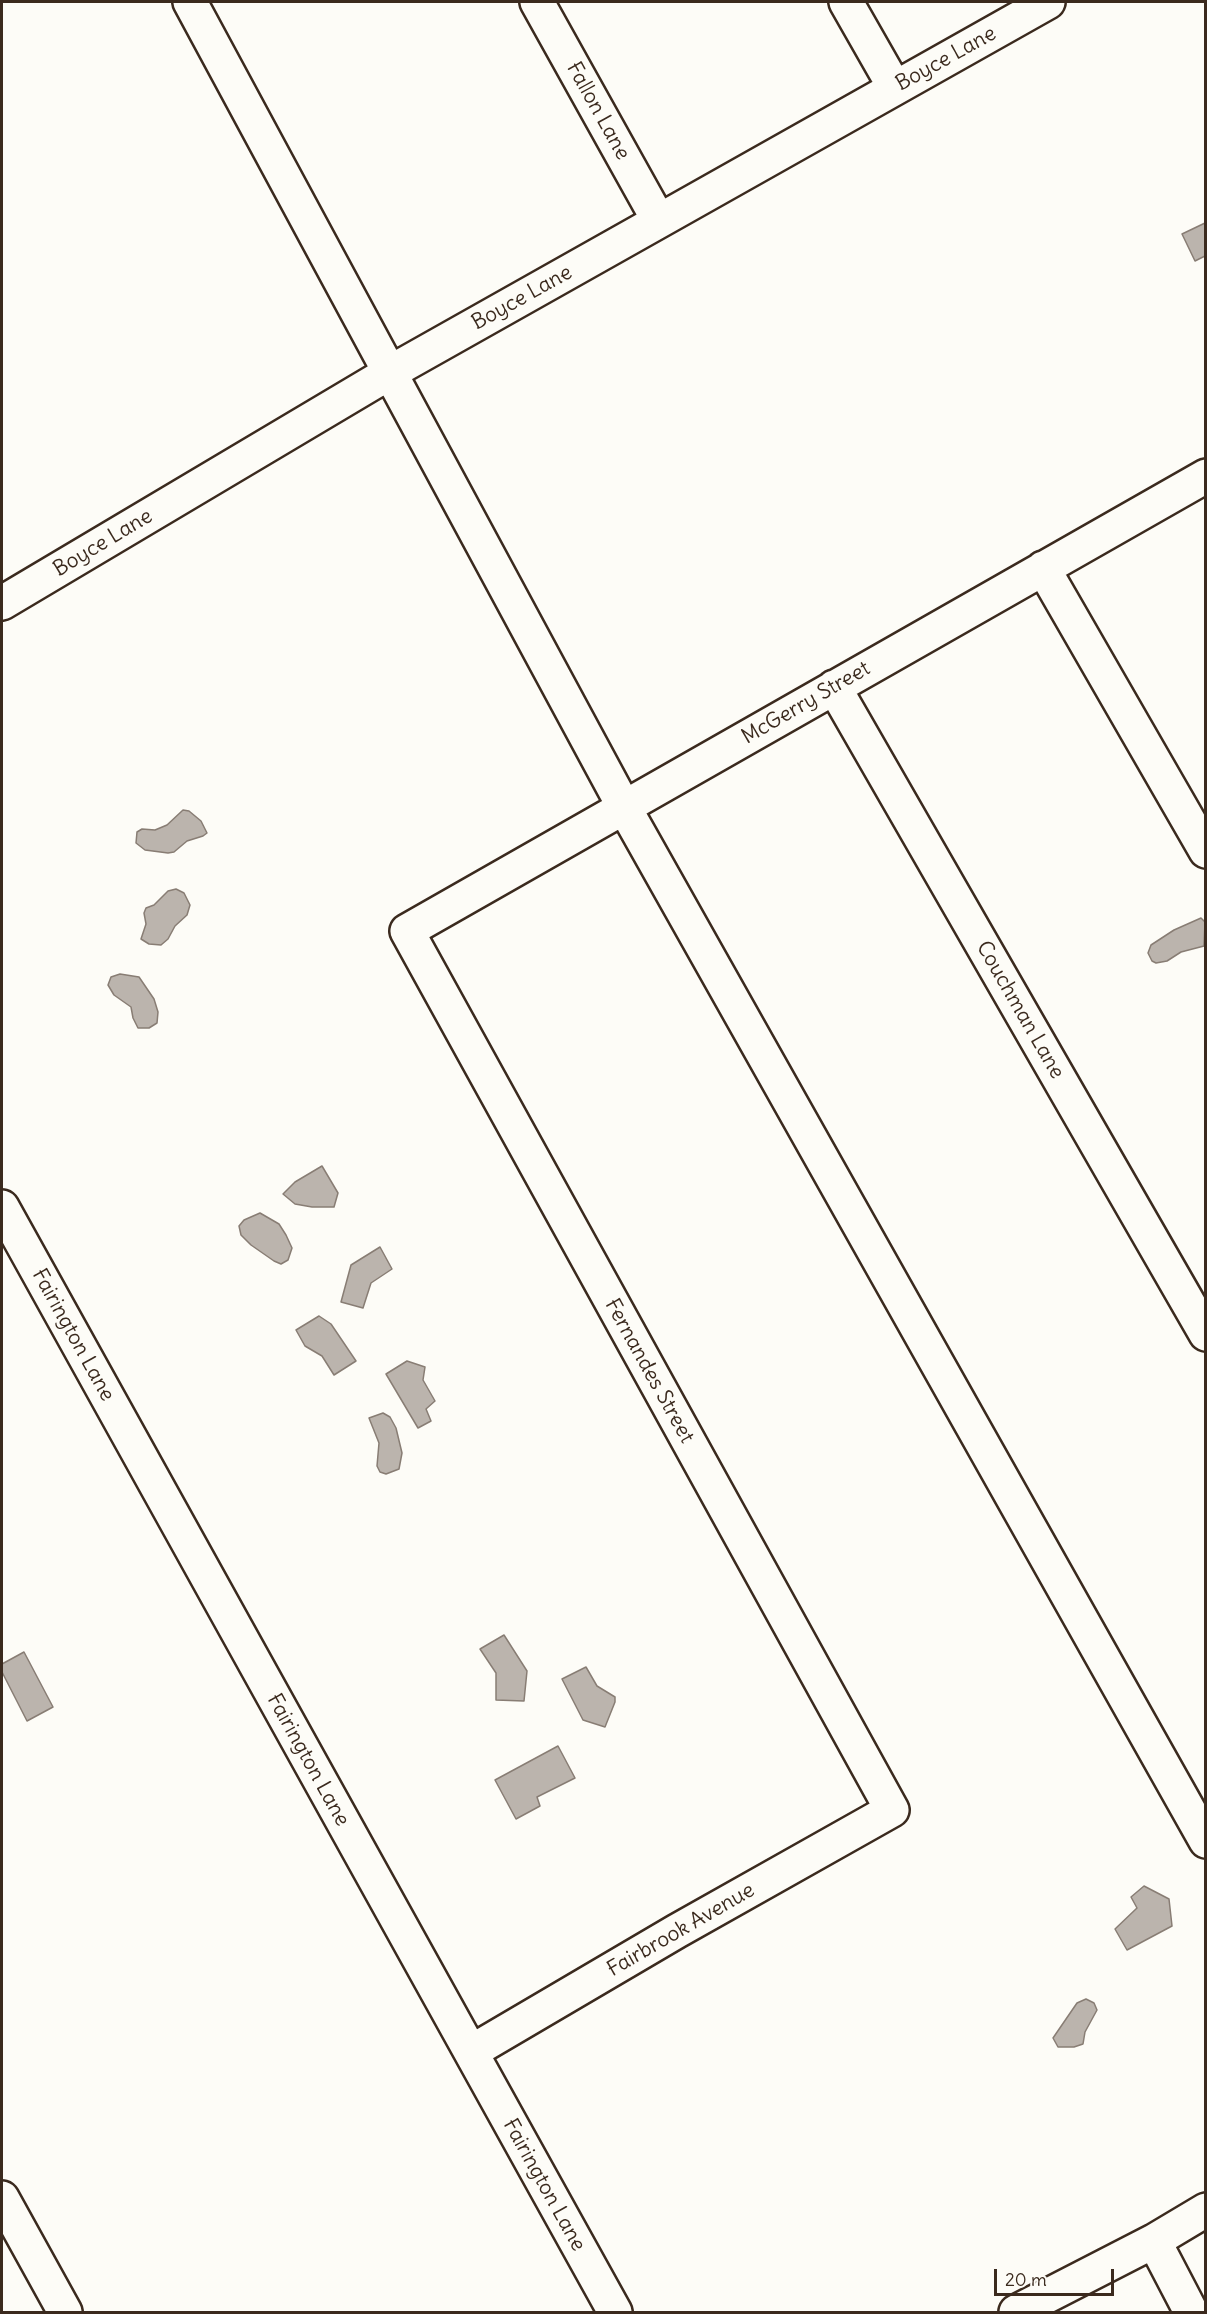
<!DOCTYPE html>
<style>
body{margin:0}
#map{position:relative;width:1207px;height:2314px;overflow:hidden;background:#fdfcf7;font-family:Delius,sans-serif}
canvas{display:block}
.frame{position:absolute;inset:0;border:3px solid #3b2a1e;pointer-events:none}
.scale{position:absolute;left:994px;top:2269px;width:120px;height:27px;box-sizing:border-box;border:3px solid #3b2a1e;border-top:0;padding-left:8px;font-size:18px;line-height:21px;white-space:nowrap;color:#3b2a1e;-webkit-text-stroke:4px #fdfcf7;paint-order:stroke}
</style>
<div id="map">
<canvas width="1207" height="2314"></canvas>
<div class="frame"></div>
<div class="scale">20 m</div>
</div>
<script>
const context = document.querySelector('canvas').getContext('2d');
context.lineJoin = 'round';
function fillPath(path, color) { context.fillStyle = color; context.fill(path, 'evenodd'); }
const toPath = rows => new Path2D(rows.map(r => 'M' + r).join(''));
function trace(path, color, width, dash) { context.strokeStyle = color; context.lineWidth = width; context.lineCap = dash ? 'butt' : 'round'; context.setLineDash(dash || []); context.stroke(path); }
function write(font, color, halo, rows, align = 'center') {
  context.font = font + ' Delius,sans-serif'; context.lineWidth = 4.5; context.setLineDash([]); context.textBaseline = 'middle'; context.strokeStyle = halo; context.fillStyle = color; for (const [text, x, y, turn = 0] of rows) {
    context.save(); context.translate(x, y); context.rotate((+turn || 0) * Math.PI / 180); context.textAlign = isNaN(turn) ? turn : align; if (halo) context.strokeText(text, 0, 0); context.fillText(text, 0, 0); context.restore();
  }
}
const water = toPath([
 [1205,223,1205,256,1195,261,1182,234,1205,223],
 [183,810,189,811,201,821,207,833,203,836,187,841,174,852,168,853,145,850,136,843,137,832,142,829,155,830,167,825,183,810],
 [176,889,184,893,190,905,187,915,175,926,168,939,161,945,149,944,141,939,146,924,144,913,146,908,154,905,168,891,176,889],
 [1201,918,1205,922,1204,946,1181,952,1167,961,1156,963,1152,961,1148,953,1151,945,1174,930,1201,918],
 [120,974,139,977,154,999,158,1012,157,1023,149,1028,138,1028,133,1018,131,1007,114,995,108,985,111,977,120,974],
 [322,1166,338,1193,334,1207,312,1207,295,1204,283,1194,295,1182,322,1166],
 [260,1213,279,1224,286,1235,292,1248,288,1260,281,1264,274,1261,251,1245,241,1235,239,1226,244,1220,260,1213],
 [380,1247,392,1269,371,1283,363,1308,341,1302,351,1265,380,1247],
 [319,1316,331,1324,356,1361,334,1375,322,1356,305,1346,296,1330,319,1316],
 [407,1361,425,1367,423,1380,435,1401,426,1409,431,1421,418,1428,386,1374,407,1361],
 [383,1413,390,1417,396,1428,402,1453,399,1469,386,1474,380,1472,377,1466,379,1443,369,1418,383,1413],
 [504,1635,527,1671,524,1701,496,1700,496,1673,480,1649,504,1635],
 [24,1652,53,1707,27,1721,2,1672,2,1664,24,1652],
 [586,1667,597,1686,615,1697,615,1702,605,1727,583,1720,562,1679,586,1667],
 [558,1746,575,1778,537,1797,540,1806,516,1819,495,1780,558,1746],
 [1144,1886,1169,1899,1172,1926,1127,1950,1115,1929,1137,1908,1131,1897,1144,1886],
 [1086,1999,1094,2003,1097,2010,1085,2032,1083,2044,1074,2047,1058,2047,1053,2038,1077,2003,1086,1999]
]);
fillPath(water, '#bbb4ad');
trace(water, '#887d74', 1.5);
const minor = toPath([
 [190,2,624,807,1206,1841],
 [537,2,659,221],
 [846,2,895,88],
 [1043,568,1206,851],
 [2,603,389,373,1048,2],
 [834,687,1206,1334],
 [2,1207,615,2312],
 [471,2052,677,1931,892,1810,407,931,1206,476],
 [2,2198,65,2312],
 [1154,2241,1191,2312],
 [1016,2312,1154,2241,1206,2210]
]);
trace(minor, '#3b2a1e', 38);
trace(minor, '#fdfcf7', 33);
write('21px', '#3b2a1e', '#fdfcf7', [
 ["Boyce Lane",946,59,-29],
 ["Fallon Lane",598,111,61],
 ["Boyce Lane",522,298,-29],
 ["Boyce Lane",103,543,-31],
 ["McGerry Street",806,703,-30],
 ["Couchman Lane",1020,1010,60],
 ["Fairington Lane",73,1335,61],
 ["Fernandes Street",649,1371,61],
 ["Fairington Lane",308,1760,61],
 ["Fairbrook Avenue",681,1930,-30],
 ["Fairington Lane",544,2185,61]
]);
</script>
